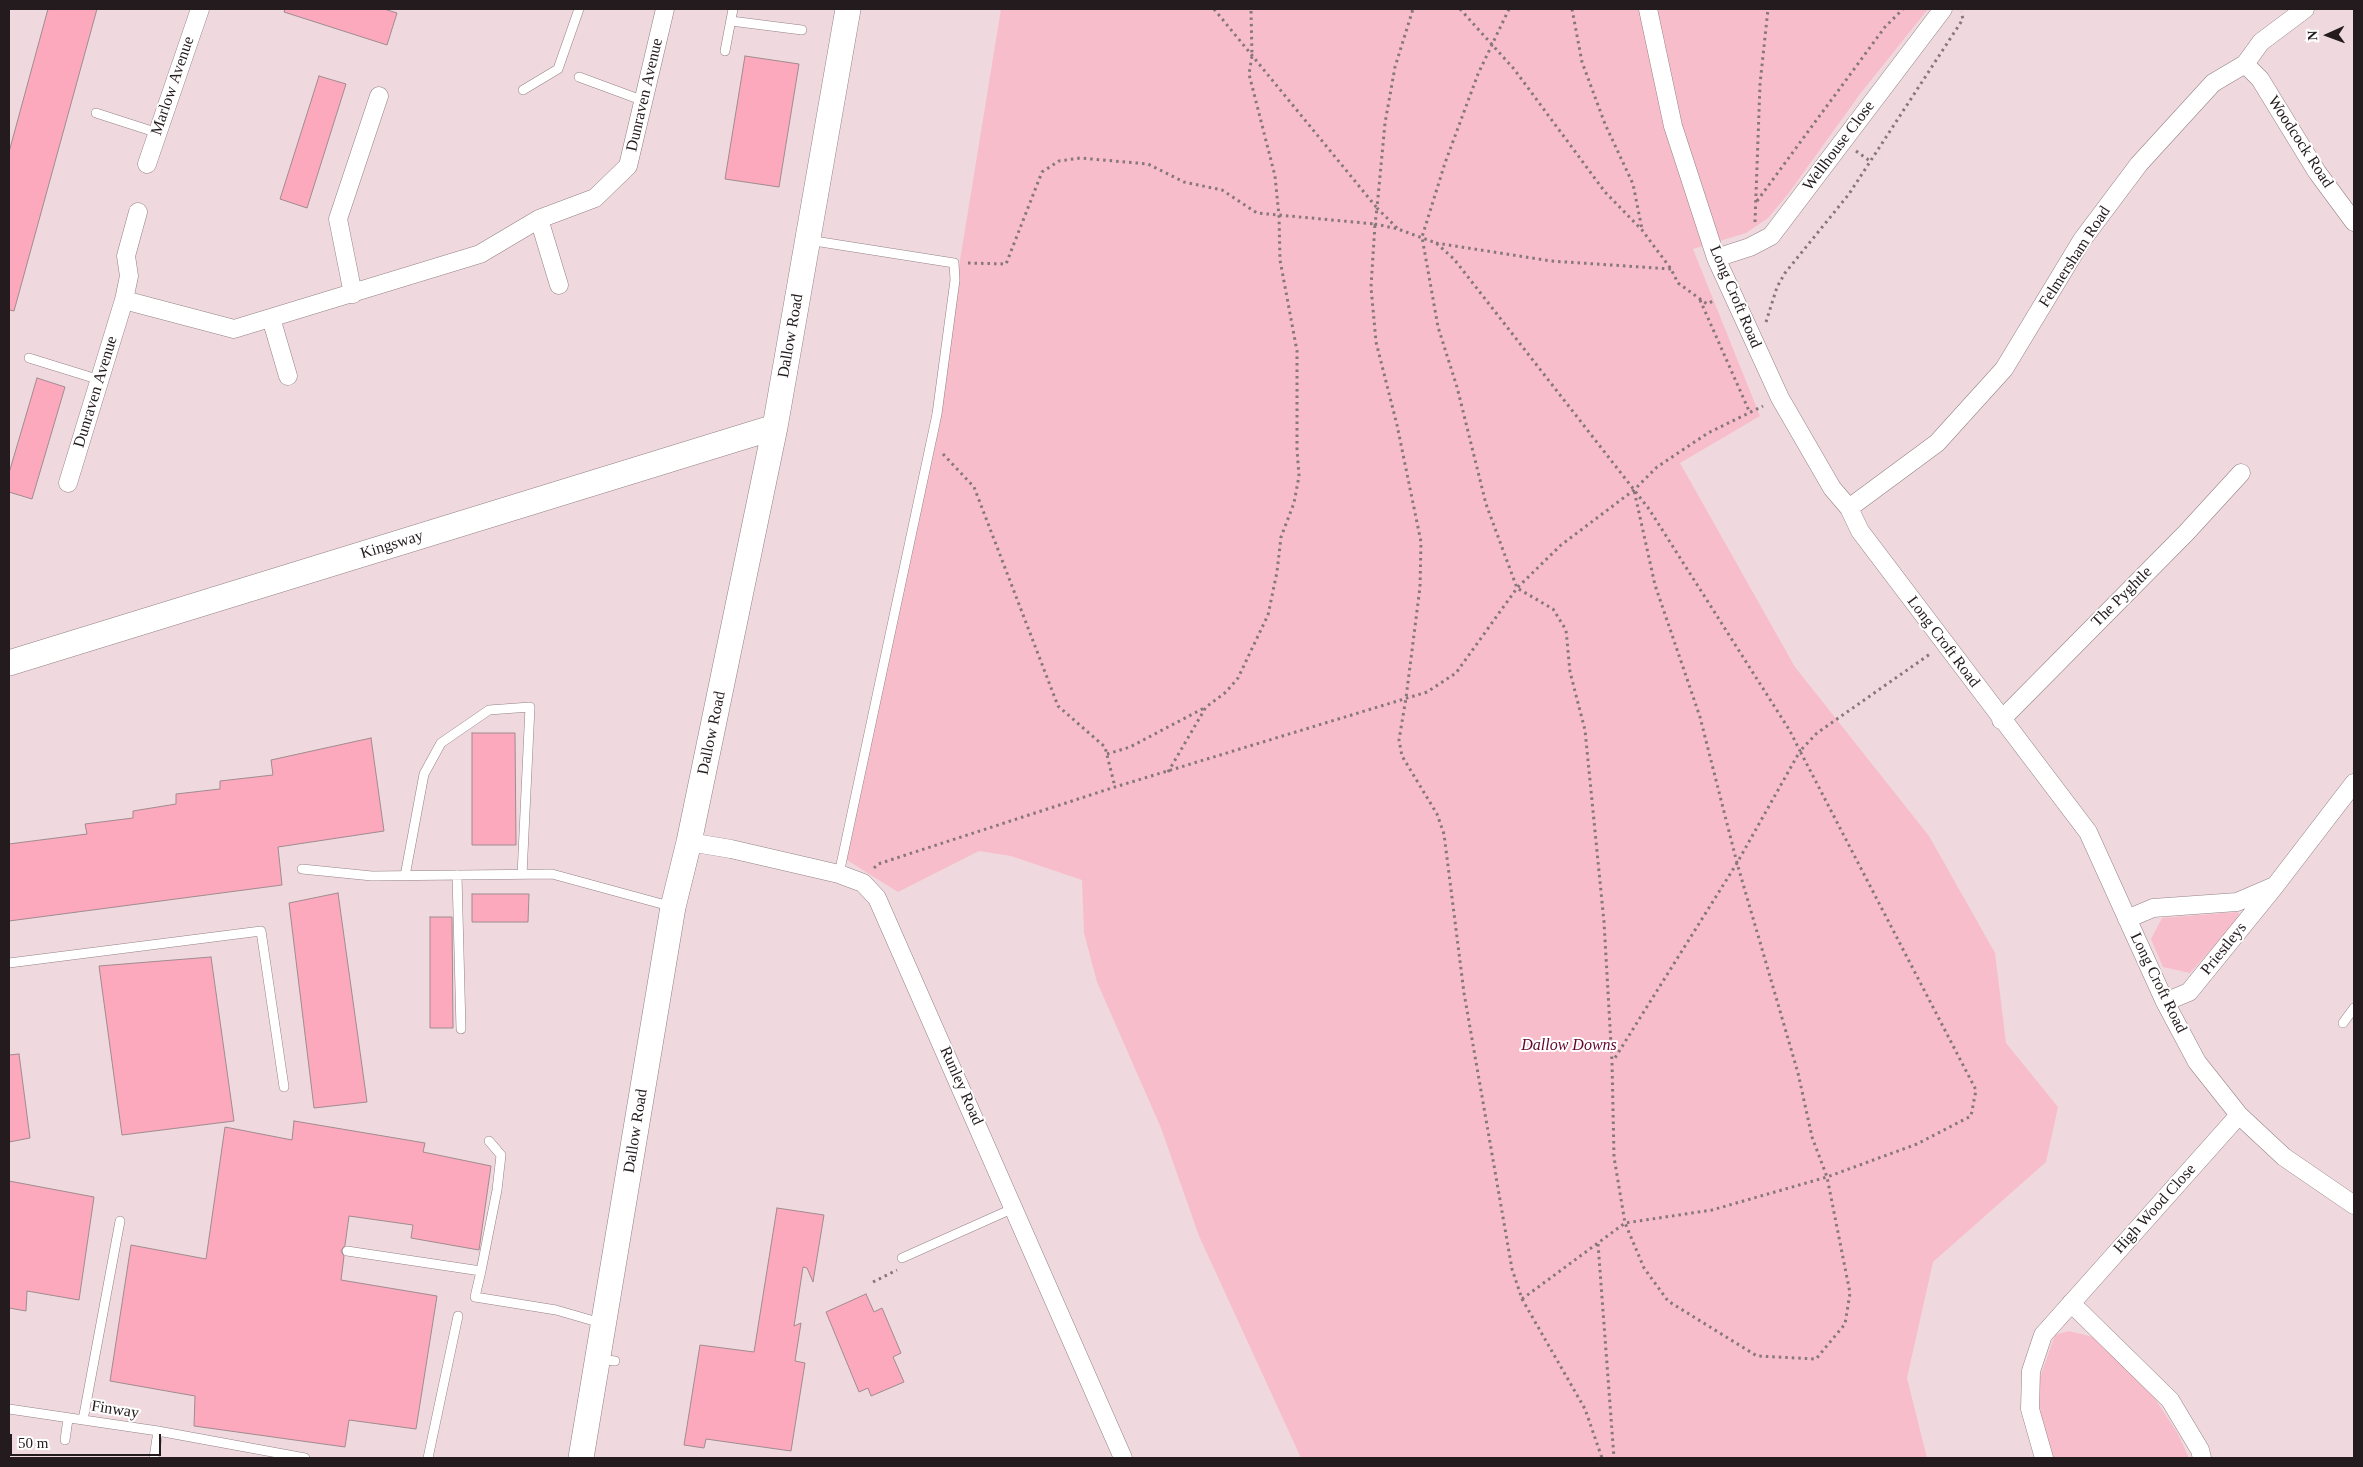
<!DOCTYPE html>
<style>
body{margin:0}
#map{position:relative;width:2363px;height:1467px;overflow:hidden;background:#efd9de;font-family:"Times New Roman",serif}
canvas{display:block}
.frame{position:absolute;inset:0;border:10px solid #231b1d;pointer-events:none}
.north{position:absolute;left:2303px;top:10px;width:50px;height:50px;-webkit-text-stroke:4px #fff;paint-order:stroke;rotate:268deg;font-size:14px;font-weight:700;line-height:20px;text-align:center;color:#231b1d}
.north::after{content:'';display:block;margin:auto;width:18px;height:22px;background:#231b1d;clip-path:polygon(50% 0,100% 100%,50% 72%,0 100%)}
.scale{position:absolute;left:10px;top:1434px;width:151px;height:22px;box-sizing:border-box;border:2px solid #231b1d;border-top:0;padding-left:6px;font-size:15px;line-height:18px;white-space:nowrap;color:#231b1d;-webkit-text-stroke:4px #fff;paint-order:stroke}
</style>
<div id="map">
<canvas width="2363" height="1467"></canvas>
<div class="frame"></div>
<div class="north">N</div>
<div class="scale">50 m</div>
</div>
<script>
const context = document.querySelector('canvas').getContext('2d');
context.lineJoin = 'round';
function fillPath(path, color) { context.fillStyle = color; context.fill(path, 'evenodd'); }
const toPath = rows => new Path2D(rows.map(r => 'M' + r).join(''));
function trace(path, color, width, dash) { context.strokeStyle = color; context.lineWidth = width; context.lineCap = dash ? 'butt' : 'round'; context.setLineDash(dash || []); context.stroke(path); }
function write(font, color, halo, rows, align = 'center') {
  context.font = font + ' "Times New Roman",serif'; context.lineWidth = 4; context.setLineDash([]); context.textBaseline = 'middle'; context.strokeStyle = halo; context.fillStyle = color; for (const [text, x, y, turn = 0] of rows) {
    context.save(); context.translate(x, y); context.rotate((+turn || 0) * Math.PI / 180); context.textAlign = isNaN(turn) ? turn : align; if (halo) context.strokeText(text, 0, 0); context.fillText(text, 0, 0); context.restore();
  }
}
fillPath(toPath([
 [1001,9,1928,9,1860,94,1788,194,1768,218,1746,233,1693,249,1760,416,1680,463,1795,667,1929,836,1995,953,2006,1043,2058,1107,2046,1162,1933,1262,1907,1378,1927,1458,1301,1458,1199,1236,1161,1128,1097,982,1084,933,1082,880,1011,856,979,851,898,892,839,855,938,395],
 [2237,912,2241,916,2190,973,2163,967,2151,939,2162,918],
 [2069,1331,2097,1338,2150,1391,2178,1434,2189,1458,2050,1458,2041,1430,2039,1380,2055,1335]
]), '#f8bdca');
const building = toPath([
 [48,9,97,9,14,311,9,310,9,152,48,9],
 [285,9,384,9,397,13,387,45,284,12,285,9],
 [745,56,799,64,779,187,725,179,745,56],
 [319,76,346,84,307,208,280,199,319,76],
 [37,378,65,387,32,499,9,492,9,473,37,378],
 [472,733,515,733,516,845,472,845,472,733],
 [371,738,384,831,278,847,282,885,9,921,9,844,87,834,85,824,133,818,133,811,176,804,176,794,220,789,220,781,273,775,271,760,371,738],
 [338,893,367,1102,314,1108,289,903,338,893],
 [472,894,529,894,528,922,472,922,472,894],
 [430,917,452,917,453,1028,430,1028,430,917],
 [211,957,234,1121,122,1135,99,966,211,957],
 [19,1054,30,1138,9,1142,9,1055,19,1054],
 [294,1121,425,1143,423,1152,491,1166,479,1250,411,1238,413,1225,349,1216,345,1245,341,1251,344,1256,341,1280,437,1296,416,1429,349,1420,345,1447,194,1426,195,1396,110,1381,131,1245,206,1259,225,1127,292,1140,294,1121],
 [9,1181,94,1197,79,1300,27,1291,26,1311,9,1308,9,1181],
 [777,1208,824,1215,813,1282,807,1268,803,1267,794,1326,801,1323,795,1361,805,1363,791,1451,706,1439,704,1448,684,1445,700,1345,754,1352,777,1208],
 [866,1294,874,1312,882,1308,901,1353,893,1357,904,1382,871,1396,868,1388,859,1392,826,1312,866,1294]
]);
fillPath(building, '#fca9bd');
trace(building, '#9f8b8f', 1);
const lane = toPath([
 [731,21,802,30],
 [725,51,733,9],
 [579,77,644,101],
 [523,90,558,69,579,9],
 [96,113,158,133],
 [808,240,954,263,955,280,937,414,839,874],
 [29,358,100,380],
 [302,869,372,876,552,874,673,907],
 [457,875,461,1029],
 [405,876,424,774,441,743,489,710,530,707,522,875],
 [9,963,261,931,284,1087],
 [2343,1023,2354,1008],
 [347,1251,481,1271,475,1297,556,1310,601,1323],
 [902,1258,1014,1208],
 [481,1271,497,1190,501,1155,489,1141],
 [598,1359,615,1361],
 [9,1409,158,1431,305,1458],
 [83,1420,120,1221],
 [65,1440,68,1419],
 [154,1458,158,1431],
 [428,1458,458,1316]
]);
const street = toPath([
 [1648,9,1673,126,1716,258,1780,398,1832,488,1849,508,1860,531,2088,832,2165,1002,2197,1062,2239,1115,2284,1157,2354,1205],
 [2245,64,2260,79,2317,172,2354,222],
 [147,164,200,9],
 [539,219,559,285],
 [1716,258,1750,247,1771,236,1943,9],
 [353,294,338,219,379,96],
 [124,300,129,276,126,256,138,212],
 [271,318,288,376],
 [68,483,124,300,234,329,480,254,539,219,595,198,628,166,665,9],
 [1849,508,1937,443,2004,369,2082,240,2139,164,2213,83,2245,64,2261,42,2305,9],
 [2001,720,2186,533,2241,473],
 [689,842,731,849,839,874,863,883,877,898,1123,1458],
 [2127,919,2153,908,2237,902,2272,887],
 [2165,1002,2189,992,2275,886,2354,783],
 [2071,1303,2170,1400,2200,1450,2202,1458],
 [2044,1458,2030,1409,2031,1371,2043,1335,2239,1115]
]);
const secondary = toPath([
 [9,663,775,427],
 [581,1458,673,907,689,842,775,427,848,9]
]);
trace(lane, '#948185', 10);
trace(street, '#948185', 19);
trace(secondary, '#948185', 26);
trace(toPath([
 [1214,9,1377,208,1375,224,1398,229,1436,243,1454,259,1649,509,1790,731,1800,751,1737,863,1613,1061],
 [1460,9,1514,69,1605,192,1642,230,1671,269,1678,283,1707,304,1715,300],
 [1509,9,1478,74,1445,163,1422,237,1438,327,1457,387,1486,504,1517,588,1553,609,1566,630,1570,672,1585,730,1604,922,1612,1062,1614,1157,1625,1223,1644,1268,1668,1301,1757,1356,1816,1359,1845,1324,1850,1293,1827,1177,1812,1137,1798,1073,1737,863,1700,717,1655,585,1634,490],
 [1572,9,1582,62,1605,124,1633,184,1642,229],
 [1856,151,1870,161],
 [1757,201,1885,27,1903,9],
 [1755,222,1760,84,1768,9],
 [1397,228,1377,208,1385,123,1395,67,1413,9],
 [1436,243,1551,261,1671,269],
 [968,263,1006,264,1042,172,1059,161,1080,158,1148,164,1184,182,1222,190,1257,213,1375,224,1371,287,1376,342,1397,425,1421,542,1420,587,1406,698,1399,740,1402,756,1437,814,1444,834,1464,993,1512,1269,1522,1299,1585,1409,1602,1458],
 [1700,300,1750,413],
 [1766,322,1777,287,1785,273,1849,194,1963,19,1961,12],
 [943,454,974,487,1058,706,1105,747,1115,787],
 [1107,754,1130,747,1206,707],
 [1168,772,1206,707,1226,692,1238,678,1268,615,1277,572,1281,537,1294,503,1299,476,1297,449,1297,351,1280,260,1279,216,1275,176,1249,74,1252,56,1251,9],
 [874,868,878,864,1115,787,1427,692,1456,673,1517,588,1561,545,1634,490,1657,467,1708,433,1763,406],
 [1598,1244,1614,1458],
 [873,1282,897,1270],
 [1522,1299,1625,1223,1712,1210,1827,1177,1917,1144,1971,1116,1976,1090,1800,751,1817,733,1930,654]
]), '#86777b', 3, [2.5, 4]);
trace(lane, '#fff', 9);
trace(street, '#fff', 18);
trace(secondary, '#fff', 25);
write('16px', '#231b1d', '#fff', [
 ["Marlow Avenue",173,86,-71],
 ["Dunraven Avenue",645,95,-77],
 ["Woodcock Road",2300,142,57],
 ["Wellhouse Close",1839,146,-53],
 ["Felmersham Road",2075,257,-57],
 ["Long Croft Road",1735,297,67],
 ["Dallow Road",791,336,-80],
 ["Dunraven Avenue",96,392,-73],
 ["Kingsway",392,545,-17],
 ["The Pyghtle",2122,597,-45],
 ["Long Croft Road",1943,642,53],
 ["Dallow Road",712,733,-78],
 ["Priestleys",2224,949,-51],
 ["Long Croft Road",2158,983,64],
 ["Runley Road",961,1086,66],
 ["Dallow Road",636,1131,-81],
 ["High Wood Close",2155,1209,-48],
 ["Finway",115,1410,9]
]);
write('italic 16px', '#62052c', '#fff', [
 ["Dallow Downs",1569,1046]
]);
</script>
